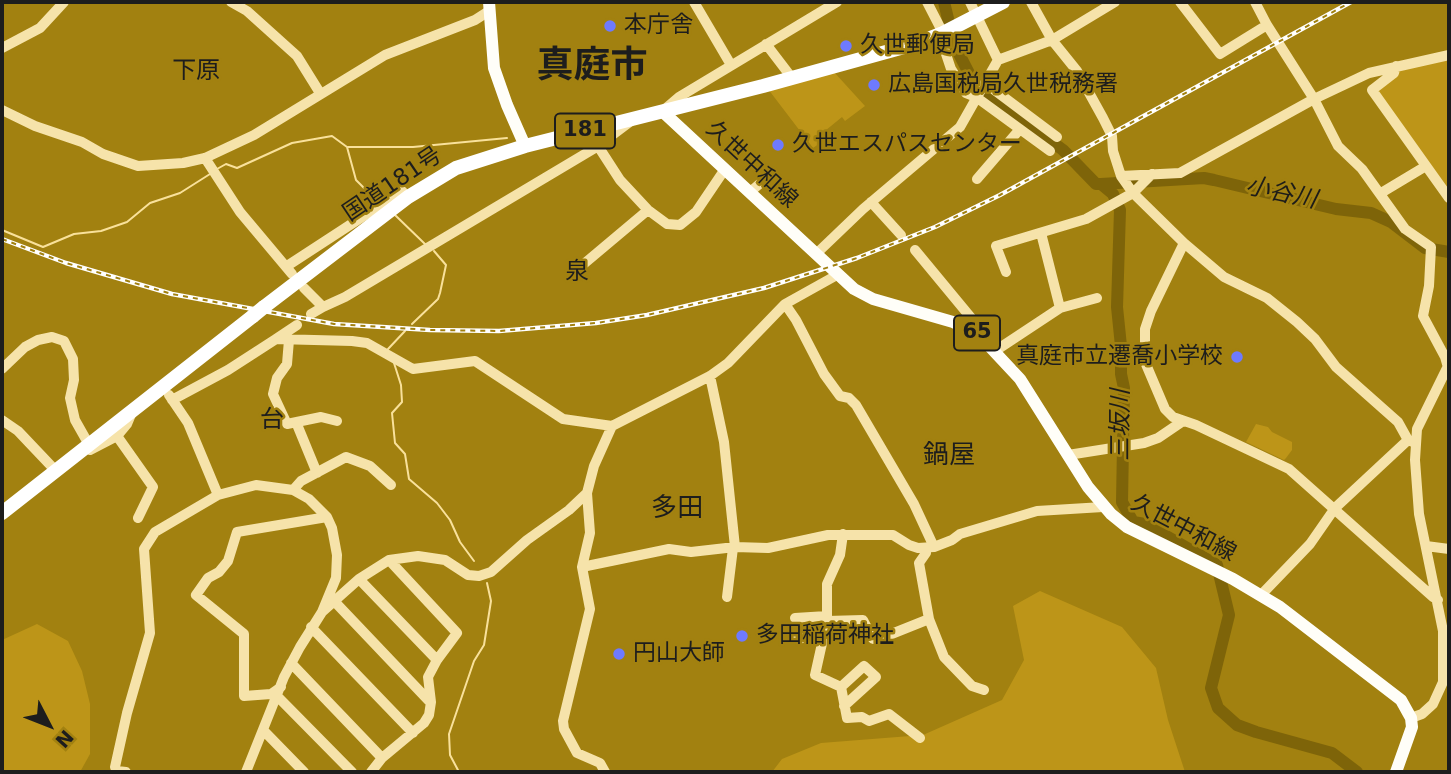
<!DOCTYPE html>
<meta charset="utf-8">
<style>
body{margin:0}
#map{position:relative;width:1451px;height:774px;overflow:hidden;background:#a28110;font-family:"DejaVu Sans",sans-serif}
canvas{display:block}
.frame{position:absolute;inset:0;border:4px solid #1d1d1d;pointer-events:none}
.north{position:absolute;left:14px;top:690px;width:70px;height:70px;-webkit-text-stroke:5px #a28110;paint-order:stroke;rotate:132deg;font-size:19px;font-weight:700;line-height:28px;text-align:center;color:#1d1d1d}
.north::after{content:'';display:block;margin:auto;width:24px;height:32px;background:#1d1d1d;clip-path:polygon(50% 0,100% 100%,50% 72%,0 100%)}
</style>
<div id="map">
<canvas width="1451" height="774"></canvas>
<div class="frame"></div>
<div class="north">N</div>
</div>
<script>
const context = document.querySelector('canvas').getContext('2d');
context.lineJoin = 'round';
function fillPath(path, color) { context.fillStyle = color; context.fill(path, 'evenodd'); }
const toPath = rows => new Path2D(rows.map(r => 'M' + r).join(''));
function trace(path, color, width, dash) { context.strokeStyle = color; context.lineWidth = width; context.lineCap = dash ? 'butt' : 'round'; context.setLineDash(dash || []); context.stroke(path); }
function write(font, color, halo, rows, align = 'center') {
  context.font = font + ' "DejaVu Sans","Noto Sans JP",sans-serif'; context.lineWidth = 5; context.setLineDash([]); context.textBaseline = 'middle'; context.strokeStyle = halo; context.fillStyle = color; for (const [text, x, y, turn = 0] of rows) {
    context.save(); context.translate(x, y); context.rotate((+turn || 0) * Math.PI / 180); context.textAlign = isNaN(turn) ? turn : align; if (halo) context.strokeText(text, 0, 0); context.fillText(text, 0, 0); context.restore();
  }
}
fillPath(toPath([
 [1449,57,1449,191,1378,93,1378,89,1403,67],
 [834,72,865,106,845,121,842,117,820,135,823,141,813,148,768,89],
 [1256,424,1268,427,1272,432,1292,442,1292,450,1286,458,1284,460,1246,442],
 [1040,591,1122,627,1156,668,1168,720,1185,772,772,772,782,759,821,743,923,735,1002,700,1024,660,1013,606],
 [37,624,68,641,82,671,90,704,90,754,80,772,2,772,2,640]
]), '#bd9518');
trace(toPath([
 [348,147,413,147,507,138],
 [217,169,226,164,237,168,292,143,332,136,347,147,356,180,378,202],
 [395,215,426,245],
 [2,230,43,247,74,234,101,231,127,222,150,203,180,193,210,174],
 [412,324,438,299,440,293,446,265,434,251],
 [388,349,405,331],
 [394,363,401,385,402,402,392,413,395,443,405,454,409,479,437,503,450,520,460,542,474,561],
 [459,772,450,755,449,734,474,661,484,645,491,601,487,583]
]), '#f9e19b', 2);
trace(toPath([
 [944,2,954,44,975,85,1063,150,1096,184,1101,184,1113,194,1120,210,1117,307,1121,346,1121,374,1124,388,1122,502,1133,522,1145,524,1217,565,1229,615,1211,688,1218,708,1237,725,1256,732,1332,753,1357,772],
 [1101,184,1204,178,1214,180,1336,209,1371,213,1391,222,1425,248,1449,252]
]), '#7e6409', 12);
trace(toPath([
 [231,2,247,11,297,56,320,93],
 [694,2,731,65],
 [927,2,943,33,944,48,951,69,966,93,976,97,1050,151],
 [970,2,998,60],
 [1031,2,1052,40,1077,71,1103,118,1112,136,1113,151,1121,176,1133,193,1184,243,1224,277,1267,298,1297,322,1315,339,1336,367,1398,422,1408,440,1415,443],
 [1180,2,1220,54,1267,25],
 [1255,2,1267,25,1314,99,1338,146,1362,169,1405,229,1431,247,1429,286,1423,316,1445,357,1449,371],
 [766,44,792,78],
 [2,48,40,28,64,2],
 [1396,66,1394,73,1372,90,1449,198],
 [985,83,1057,137],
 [665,109,679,97,837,2],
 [2,110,35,126,82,142,103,154,138,166,183,163,205,158,254,135,385,55,475,20,489,11],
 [598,146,620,180,648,210,667,224,680,225,696,212,725,169],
 [205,158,240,212,292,274],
 [1121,176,1180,173,1314,99,1369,73,1449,55],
 [977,179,1020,129],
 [750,192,770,175],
 [1381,193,1426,166],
 [871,202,901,235],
 [1041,233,1060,308],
 [1184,243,1151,311,1145,329,1145,362,1165,409,1173,417,1196,425,1289,469,1433,597,1438,600],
 [915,250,977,325,977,333],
 [816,254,863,209,960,127,998,60,1052,40,1115,2],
 [287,266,402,191,408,197],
 [579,268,648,210],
 [1006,272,996,246,1086,219,1133,193,1152,174],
 [304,288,323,307,345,297,595,148,631,121],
 [785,304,796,320,824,374,840,396,849,398,856,405,914,504,934,547],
 [311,314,323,307],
 [276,339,297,325],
 [289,340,287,364,277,378,273,394,287,424,321,417,337,421],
 [995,351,1060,308,1097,298],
 [2,369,25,347,38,340,52,337,64,341,73,359,74,380,70,398,75,420,88,443],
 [710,376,724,442,735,547],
 [169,395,188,423,218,495],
 [172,400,228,370,276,339,352,341,367,343,413,369,475,361,563,419,612,426,710,376,728,363,785,304,837,275],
 [2,420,18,431,55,470],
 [296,422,317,473],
 [117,436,153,487,138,518],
 [90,450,117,436,127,424,132,412],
 [1068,455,1144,443,1158,438,1183,421],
 [293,490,301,481,346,457,370,466,391,485],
 [843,534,840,555,827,584,827,621,815,675,841,687,847,718,862,717,869,721,889,714,920,738],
 [1426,546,1449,549],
 [925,548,926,553,919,563,929,619,944,657,972,686,984,690],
 [582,567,669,549,691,552,735,547,768,548,828,535,893,535,909,545,918,548,934,547,952,540,960,534,1037,511,1103,507],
 [359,579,437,660],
 [1261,595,1310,544,1335,508,1408,440],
 [727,597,733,548],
 [334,601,430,702],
 [795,618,827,616],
 [827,621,863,620,873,639,879,639,929,619],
 [311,627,413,733],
 [796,639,823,635],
 [291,663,382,758],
 [281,687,271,694,244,696,244,634,196,595,208,578,219,572,228,561,237,532,327,517],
 [841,687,864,666,876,677,844,706],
 [278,697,352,772],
 [1411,718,1422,714,1433,704,1443,682,1443,631,1419,514,1415,460,1417,429,1449,364],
 [264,731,304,772],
 [126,772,117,771,115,767,127,713,150,633,144,549,155,532,218,495,256,485,293,490,309,499,327,517,332,528,337,555,336,578,322,612],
 [246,772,284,677,300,647,322,612,359,579,389,560,418,556,445,560,468,575,479,576,491,572,527,540,569,510,587,493],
 [371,772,382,758,424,723,429,715,431,702,428,677,437,660,457,633,389,560],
 [605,772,600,763,577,753,564,729,563,721,590,609,582,567,590,533,587,493,594,466,612,426]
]), '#f6e3aa', 10);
trace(toPath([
 [489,2,494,68,507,105,525,146],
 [662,111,854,289,873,299,953,322,977,333,1020,379,1088,487,1111,514,1127,527,1233,579,1280,607,1401,700,1411,718,1412,727,1396,772]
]), '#fffef8', 12);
trace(toPath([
 [264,307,408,197,456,168,525,146,763,86,915,44,943,33,1003,2],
 [2,513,253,316]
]), '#fff', 14);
const rail = toPath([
 [2,239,66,263,172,294,334,324,430,330,499,331,596,323,647,315,764,288,857,258,935,227,1000,195,1351,2]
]);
trace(rail, '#fff', 4.5);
trace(rail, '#a28110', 2, [5]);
trace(toPath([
 [253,316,264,307]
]), '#fff', 14);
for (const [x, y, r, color] of [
 [610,26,7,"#6e7aff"],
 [846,46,7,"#6e7aff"],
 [874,85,7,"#6e7aff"],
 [778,145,7,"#6e7aff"],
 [1237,357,7,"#6e7aff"],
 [742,636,7,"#6e7aff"],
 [619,654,7,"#6e7aff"]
]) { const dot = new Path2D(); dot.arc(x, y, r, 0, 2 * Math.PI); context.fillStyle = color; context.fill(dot); trace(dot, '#a28110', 2.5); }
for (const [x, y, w] of [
 [585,131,60],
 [977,333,46]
]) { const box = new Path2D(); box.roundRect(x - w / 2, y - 17.5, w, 35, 5); context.fillStyle = '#a28110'; context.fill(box); trace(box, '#1d1d1d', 2); }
write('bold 21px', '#1d1d1d', null, [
 ["181",585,131],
 ["65",977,333]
]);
write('23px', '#1d1d1d', '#a28110', [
 ["本庁舎",624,26],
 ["久世郵便局",860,46],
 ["広島国税局久世税務署",888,85],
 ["久世エスパスセンター",792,145],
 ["真庭市立遷喬小学校",1223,357,"right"],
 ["多田稲荷神社",756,636],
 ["円山大師",633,654]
], 'left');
write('23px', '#1d1d1d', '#a28110', [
 ["久世中和線",751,165,43],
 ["国道181号",393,185,-34],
 ["久世中和線",1183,529,28]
]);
write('24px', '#1d1d1d', '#a28110', [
 ["下原",196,72],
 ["泉",577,273],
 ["台",272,421]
]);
write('italic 24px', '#1d1c19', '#a28110', [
 ["小谷川",1281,194,12],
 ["三坂川",1122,425,-90]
]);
write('26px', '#1d1d1d', '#a28110', [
 ["鍋屋",949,456],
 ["多田",677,509]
]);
write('bold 37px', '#1d1d1d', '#a28110', [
 ["真庭市",592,67]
]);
</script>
